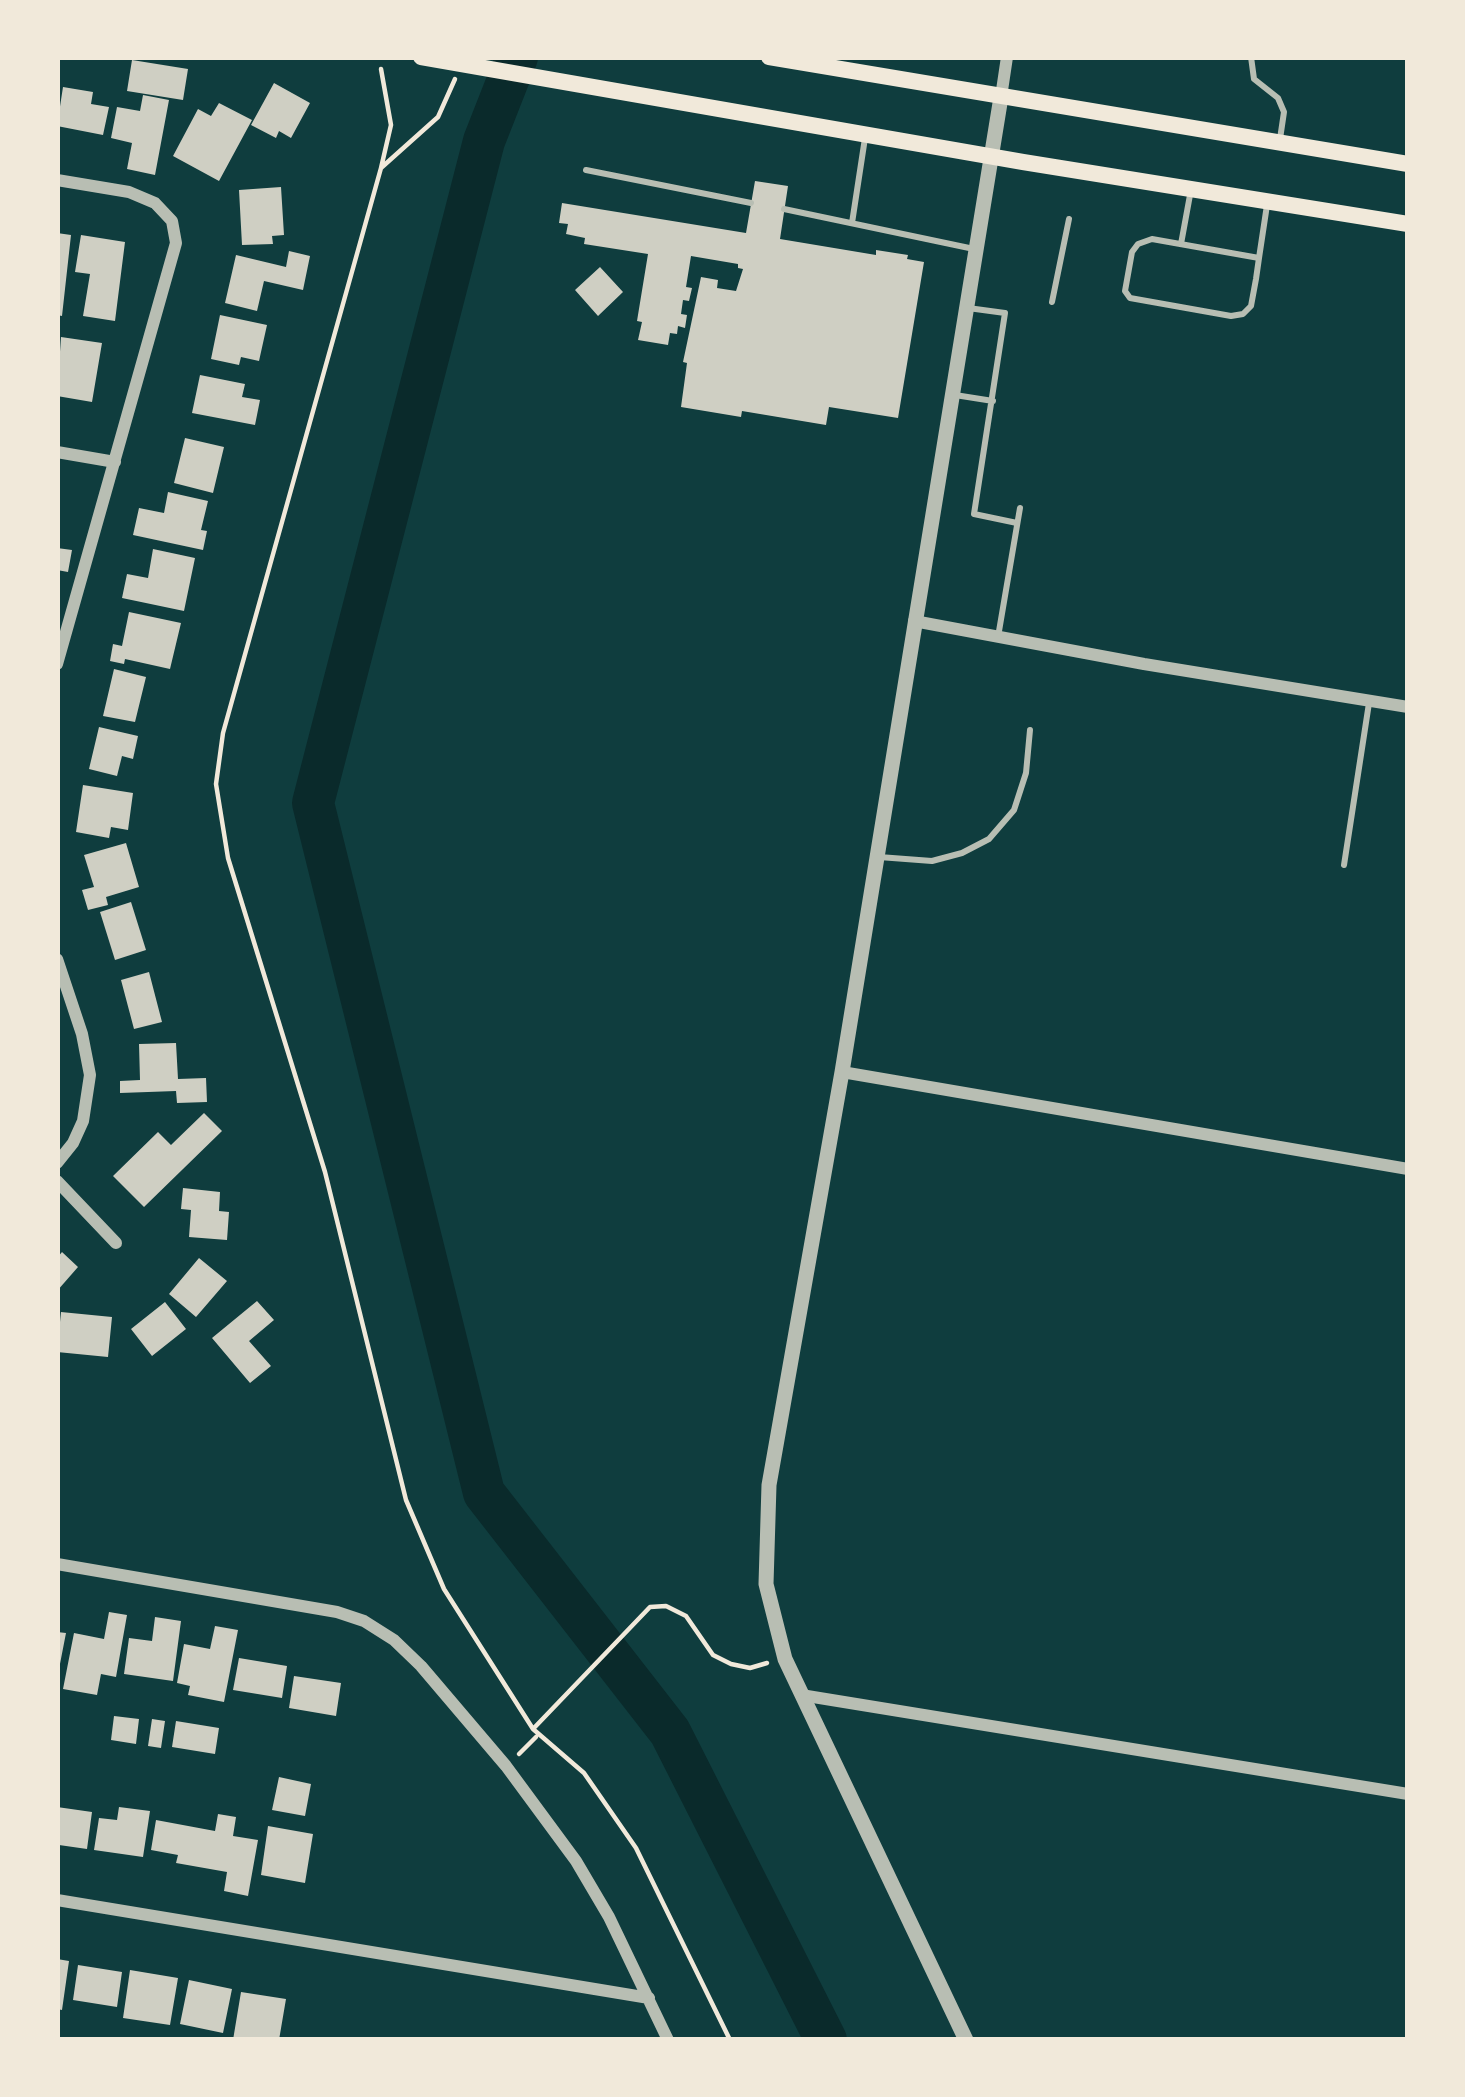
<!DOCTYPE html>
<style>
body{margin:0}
#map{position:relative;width:1465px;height:2097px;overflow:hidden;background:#0f3d3e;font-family:Poppins,sans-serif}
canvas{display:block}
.frame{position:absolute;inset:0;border:60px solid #f1e9da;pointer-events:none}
</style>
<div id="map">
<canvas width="1465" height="2097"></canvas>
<div class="frame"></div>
</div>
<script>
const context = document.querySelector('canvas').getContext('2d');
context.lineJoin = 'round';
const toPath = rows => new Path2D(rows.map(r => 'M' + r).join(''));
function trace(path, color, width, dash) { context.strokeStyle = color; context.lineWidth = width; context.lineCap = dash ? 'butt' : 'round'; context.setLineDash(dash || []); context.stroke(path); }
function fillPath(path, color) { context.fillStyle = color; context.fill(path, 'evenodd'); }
trace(toPath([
 [517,57,484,141,313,803,484,1493,670,1732,826,2040]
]), '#0a2a2b', 42);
fillPath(toPath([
 [132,60,188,69,183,100,127,91],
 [274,83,310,103,291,138,279,131,276,138,251,125],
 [63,87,93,92,91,104,109,107,103,135,57,126],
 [143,95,169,100,155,175,127,169,132,143,111,138,117,107,140,111],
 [219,103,252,120,219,181,173,156,198,109,211,116],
 [755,181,788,186,780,239,876,255,876,250,908,255,907,259,924,262,898,418,829,407,826,425,742,411,741,417,681,407,687,363,683,362,701,277,718,280,717,288,736,291,743,269,738,268,738,264,691,256,686,287,692,288,689,301,683,300,681,314,687,315,685,328,678,326,677,334,670,333,668,345,638,340,642,322,637,321,648,254,584,244,585,238,566,234,568,224,559,223,562,203,746,233],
 [281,187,284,235,272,236,273,244,242,245,239,190],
 [57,233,71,235,62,316,57,315],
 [81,235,125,242,115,321,83,316,90,274,75,272],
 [289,251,310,256,303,290,264,281,257,311,225,303,236,255,286,267],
 [600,267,623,292,598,316,575,290],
 [220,315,267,325,259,361,241,357,239,365,211,359],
 [61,337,102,343,92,402,57,396],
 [200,375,245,384,242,397,260,400,255,425,192,413],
 [185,438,224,447,213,493,174,483],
 [168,492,208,501,201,530,207,531,203,550,133,535,139,508,164,513],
 [57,548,72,550,68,572,57,570],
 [153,549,195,558,184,611,122,598,127,574,148,578],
 [129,612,181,623,170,669,125,659,124,664,110,661,113,644,122,646],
 [114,669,146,677,135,722,103,716],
 [99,727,138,736,133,759,122,756,117,776,89,769],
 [83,785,133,793,128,830,111,827,109,838,76,832],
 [126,843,139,887,106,897,108,905,88,910,82,890,94,887,84,855],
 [131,902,146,950,115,960,100,912],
 [149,972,162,1022,134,1029,121,980],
 [176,1043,178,1079,206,1078,207,1102,177,1103,176,1091,120,1093,120,1081,140,1080,139,1044],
 [204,1113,222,1131,144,1207,113,1176,158,1132,171,1145],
 [183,1188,220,1192,219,1211,229,1212,227,1240,189,1237,191,1210,181,1209],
 [62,1252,78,1267,57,1291,57,1258],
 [199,1258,227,1281,196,1317,169,1294],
 [257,1301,274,1320,249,1341,271,1366,250,1383,212,1338],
 [165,1302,186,1329,152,1356,131,1329],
 [61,1312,112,1317,108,1357,57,1352],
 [109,1612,127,1615,116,1677,101,1674,97,1695,63,1689,74,1633,104,1639],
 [155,1617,181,1621,173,1681,124,1674,129,1638,152,1641],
 [215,1626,238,1630,224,1702,188,1695,190,1686,177,1683,184,1644,210,1649],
 [57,1632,66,1633,59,1669,57,1669],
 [239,1658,287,1666,282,1698,233,1690],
 [294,1676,341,1683,336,1716,289,1708],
 [114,1716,139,1719,136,1744,111,1740],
 [152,1719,165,1721,161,1748,148,1746],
 [176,1721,219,1728,215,1754,172,1747],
 [279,1777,311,1784,305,1816,272,1810],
 [57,1807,92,1812,87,1849,59,1845],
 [119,1807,150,1811,143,1857,94,1850,99,1818,117,1820],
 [218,1814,236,1817,233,1836,258,1840,248,1896,224,1891,227,1872,176,1863,178,1855,151,1850,156,1820,215,1831],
 [268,1826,313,1834,305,1883,261,1875],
 [57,1959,69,1961,62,2010,57,2009],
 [78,1965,122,1972,117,2007,73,2000],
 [130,1970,178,1978,170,2025,123,2018],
 [189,1980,232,1989,223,2033,180,2024],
 [241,1992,286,1999,279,2040,233,2040]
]), '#cfcfc3');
trace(toPath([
 [381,69,391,125,381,168],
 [455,79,438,117,381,168,223,733,216,784,228,858,325,1172,406,1500,444,1589,533,1729,584,1773,636,1848,730,2040],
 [533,1729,650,1607,666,1606,686,1616,713,1655,731,1664,750,1668,767,1663],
 [519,1754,536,1737]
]), '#f1e9da', 4.5);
trace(toPath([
 [1251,57,1254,79,1278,98,1284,112,1280,139],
 [586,170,751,203],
 [784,209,974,249],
 [852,223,865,138],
 [1181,244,1190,195],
 [1259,258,1152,239,1138,244,1132,252,1125,291,1130,298,1231,316,1243,314,1251,306,1256,279,1259,258,1267,205],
 [1052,302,1069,219],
 [968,308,1005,313,974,514,1017,523],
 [955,395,993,401],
 [998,637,1020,508],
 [879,857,932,861,962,853,989,839,1014,810,1026,773,1030,730],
 [1344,865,1369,703]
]), '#b8beb3', 6);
trace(toPath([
 [1001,97,1007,57],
 [57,180,129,192,155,203,172,221,176,243,57,664],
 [57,452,115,462],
 [914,621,1144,664,1408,707],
 [57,959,82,1034,90,1075,83,1121,73,1143,57,1163],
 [842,1072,1408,1169],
 [57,1181,116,1243],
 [57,1564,337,1612,364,1621,394,1640,421,1666,506,1766,576,1861,609,1917,668,2040],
 [801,1695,1408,1794],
 [57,1900,649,1998]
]), '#b8beb3', 12);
trace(toPath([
 [966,2040,785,1659,766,1584,769,1485,842,1072,1001,97]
]), '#b8beb3', 15);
trace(toPath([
 [421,57,1023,162,1408,224],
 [769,57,1408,164]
]), '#f1e9da', 16);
</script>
